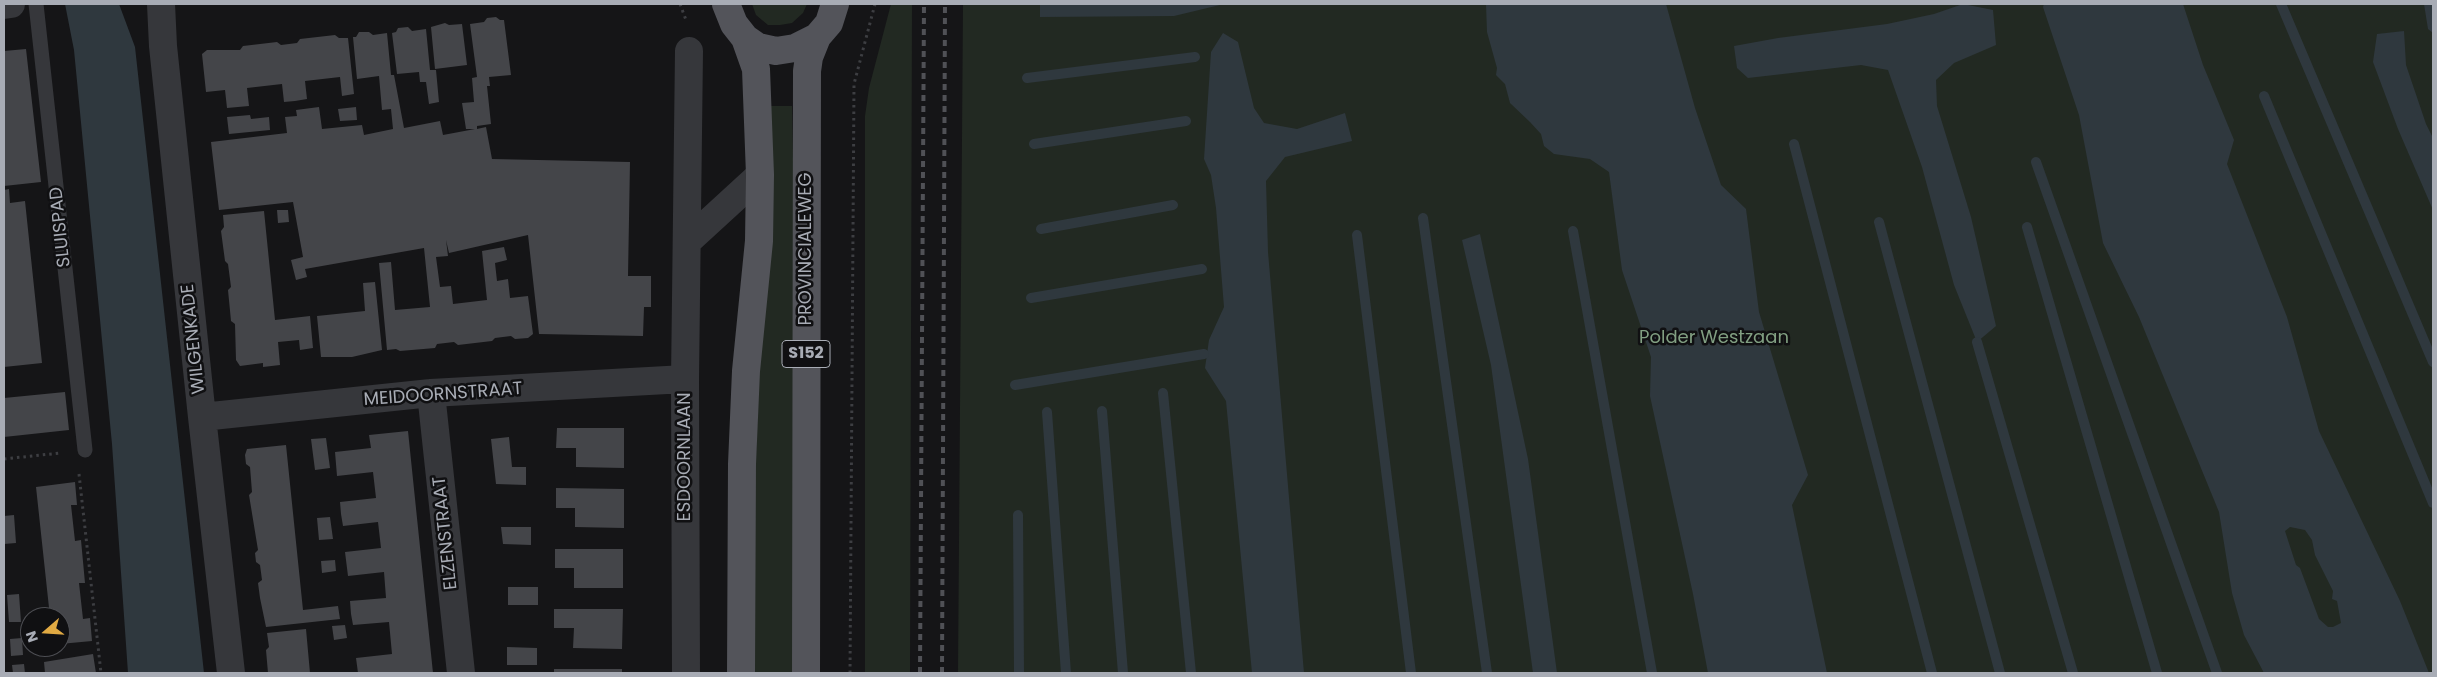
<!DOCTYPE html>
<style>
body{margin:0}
#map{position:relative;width:2437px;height:677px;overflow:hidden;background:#151517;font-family:Poppins,sans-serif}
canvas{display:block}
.frame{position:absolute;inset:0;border:5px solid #a8acb5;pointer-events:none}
.north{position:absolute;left:20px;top:607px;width:50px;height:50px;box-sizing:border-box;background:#101012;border:1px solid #4d4e53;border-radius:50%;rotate:251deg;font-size:14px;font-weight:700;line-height:20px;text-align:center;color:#a8acb5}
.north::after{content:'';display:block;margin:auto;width:18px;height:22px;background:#e1aa43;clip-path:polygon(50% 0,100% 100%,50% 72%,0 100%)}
</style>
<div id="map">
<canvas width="2437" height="677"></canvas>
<div class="frame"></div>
<div class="north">N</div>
</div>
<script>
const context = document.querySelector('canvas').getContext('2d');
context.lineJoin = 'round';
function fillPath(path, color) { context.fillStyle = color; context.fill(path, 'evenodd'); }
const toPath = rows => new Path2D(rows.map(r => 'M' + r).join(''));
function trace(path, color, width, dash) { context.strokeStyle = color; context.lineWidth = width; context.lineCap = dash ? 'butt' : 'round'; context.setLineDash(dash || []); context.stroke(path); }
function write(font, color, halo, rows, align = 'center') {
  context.font = font + ' Poppins,sans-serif'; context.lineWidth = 5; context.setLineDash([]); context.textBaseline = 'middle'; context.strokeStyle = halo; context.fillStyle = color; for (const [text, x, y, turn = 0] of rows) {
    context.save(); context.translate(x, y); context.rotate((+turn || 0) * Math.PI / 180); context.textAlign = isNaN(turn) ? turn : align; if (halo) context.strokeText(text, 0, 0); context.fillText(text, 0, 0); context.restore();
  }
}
fillPath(toPath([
 [752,4,807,4,803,13,792,23,780,25,768,25,756,15],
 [891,4,912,4,910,673,865,673,865,116,869,88],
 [963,4,2433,4,2433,673,958,673],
 [769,106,792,106,797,367,794,673,752,673,753,534]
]), '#222922');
fillPath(toPath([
 [65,4,119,4,135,47,204,673,128,673,112,444,74,50],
 [1040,4,1224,4,1174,16,1040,17],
 [1486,4,1666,4,1695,108,1721,185,1746,209,1759,312,1808,475,1792,505,1827,673,1708,673,1693,594,1650,396,1651,357,1622,270,1609,172,1590,159,1554,154,1544,146,1541,134,1530,122,1510,103,1505,84,1496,75,1497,68,1487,32],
 [1963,4,1993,10,1996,45,1954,63,1936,80,1937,106,1971,217,1996,326,1977,342,1954,285,1922,167,1888,70,1861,65,1748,78,1737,68,1734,46,1778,38,1887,24,1934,14],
 [2044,4,2183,4,2203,65,2234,140,2227,164,2287,317,2319,431,2400,601,2429,673,2264,673,2244,635,2232,593,2219,512,2139,317,2103,243,2079,115,2043,7],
 [2290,527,2305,530,2312,540,2315,555,2333,591,2332,599,2337,601,2341,623,2333,627,2328,627,2319,619,2300,568,2296,565,2285,531],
 [2424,4,2433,4,2433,33,2428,29],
 [2404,31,2406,65,2426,124,2433,138,2433,210,2398,129,2373,62,2377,34],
 [1223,33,1238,42,1254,108,1264,123,1297,129,1345,113,1352,141,1285,157,1266,181,1268,252,1304,673,1252,673,1226,401,1205,368,1209,340,1224,307,1216,208,1211,175,1204,159,1211,52],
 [1480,234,1528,459,1557,673,1533,673,1491,365,1462,240]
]), '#2f383e');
trace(toPath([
 [2281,4,2433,362],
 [1027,78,1195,57],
 [2264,96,2433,503],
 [1034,144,1186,121],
 [1794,144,1932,673],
 [2036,162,2217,673],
 [1423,218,1487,673],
 [1879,222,2000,673],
 [2027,227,2157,673],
 [1041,229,1173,205],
 [1573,231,1652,673],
 [1357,235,1411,673],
 [1031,298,1202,269],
 [1977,342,2073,673],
 [1015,385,1204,354],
 [1163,393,1191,673],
 [1102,411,1123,673],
 [1047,412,1066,673],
 [1018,515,1019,673]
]), '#2f383e', 10);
fillPath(toPath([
 [496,17,500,20,504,20,511,75,489,77,490,86,487,86,491,124,477,126,477,129,486,127,492,159,630,162,628,276,651,276,651,307,644,307,643,336,539,334,528,235,449,253,446,240,448,256,436,257,440,287,451,286,453,304,487,300,482,251,504,247,507,260,495,263,497,281,508,279,510,298,528,296,533,334,528,338,515,339,511,336,495,338,492,341,458,345,454,342,437,344,435,348,400,351,396,349,387,350,379,263,391,262,395,310,430,307,424,248,305,269,307,277,296,280,291,260,303,257,293,202,219,210,211,142,287,133,285,117,297,116,296,110,319,107,322,129,362,125,364,135,393,129,391,109,382,110,379,76,357,79,353,37,356,37,359,32,369,32,373,35,387,33,391,75,394,75,404,128,440,121,443,135,475,129,466,129,462,103,474,102,472,78,477,77,470,24,484,22,487,18],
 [445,23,449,25,462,24,467,65,435,69,431,27],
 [408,27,412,31,426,29,430,70,436,70,439,102,429,104,426,82,420,82,419,72,397,74,392,33,396,32,398,28],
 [335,35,339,38,348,38,354,94,342,96,340,77,305,81,307,99,295,101,284,102,282,84,247,88,249,106,227,108,225,90,206,92,202,54,207,50,240,50,243,46,277,42,281,45,297,43,300,39],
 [26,49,41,182,4,186,4,51],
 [356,107,357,120,340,121,338,109],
 [250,115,251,119,269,117,270,130,229,134,227,117],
 [9,189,10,203,25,201,42,363,4,367,4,190],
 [277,210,288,210,289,222,278,223],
 [264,211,275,320,310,316,313,348,300,350,299,340,278,342,280,365,263,367,263,363,240,366,236,360,235,324,231,321,228,290,231,287,228,264,225,261,221,231,224,227,223,215],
 [375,282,382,350,352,357,321,357,317,316,365,311,363,283],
 [65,392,69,430,4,437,4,398],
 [557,428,624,428,624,468,576,467,576,448,556,448],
 [408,431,433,673,358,673,356,658,392,654,389,622,353,625,351,614,350,601,386,598,384,572,348,576,345,552,381,548,378,522,343,526,341,514,340,502,376,498,373,472,337,476,335,452,371,448,369,435],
 [509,437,512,467,526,467,526,485,496,484,491,439],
 [326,438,330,468,315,470,311,439],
 [286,445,303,610,338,606,340,619,266,627,260,598,258,583,262,580,260,565,256,562,255,553,258,550,249,495,252,492,250,467,246,464,245,455,247,449],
 [75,482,77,505,71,505,75,541,81,540,85,583,79,583,83,619,90,618,92,641,60,644,60,617,50,617,36,487],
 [556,488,624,489,624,528,575,527,575,508,556,508],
 [14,515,16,543,4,544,4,516],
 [330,517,333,539,319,540,317,518],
 [501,527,531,527,531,545,503,544],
 [555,549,623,549,623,588,574,588,574,568,555,568],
 [335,560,336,571,322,573,321,561],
 [508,587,538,587,538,605,508,605],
 [19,594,21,622,9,622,7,595],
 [554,609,623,609,622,649,573,648,574,628,554,628],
 [345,625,347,638,334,640,332,626],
 [306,629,310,673,268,673,266,650,269,647,267,633],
 [22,638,23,655,11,656,10,639],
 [507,647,537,648,537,665,507,665],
 [93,654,96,673,45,673,44,662],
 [24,664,25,673,13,673,12,665],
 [554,669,622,669,622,673,554,673]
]), '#444549');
trace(toPath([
 [680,4,686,20],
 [4,459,60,453],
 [79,474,101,673],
 [850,673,854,84,875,4]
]), '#3d3e42', 3, [2.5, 4]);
trace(toPath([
 [36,4,85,450]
]), '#36373b', 15);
trace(toPath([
 [161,4,163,46,202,417,231,673],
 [4,5,11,4],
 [688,241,760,175],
 [431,393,461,673],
 [202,417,431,393,685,379],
 [686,673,685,379,689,51]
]), '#36373b', 28);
trace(toPath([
 [726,4,734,24,745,38,758,47,776,51,795,48,817,37,829,23,835,4],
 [741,673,742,464,746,371,759,241,760,175,756,69,745,38],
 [806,673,807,71,809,57,817,37]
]), '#53545a', 28);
trace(toPath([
 [920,673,924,4],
 [942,673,945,4]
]), '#505156', 4, [6, 5]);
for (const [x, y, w] of [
 [806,354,48]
]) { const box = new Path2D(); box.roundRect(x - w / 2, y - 13.5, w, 27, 4); context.fillStyle = '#101012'; context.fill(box); trace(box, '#a8acb5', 1); }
write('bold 16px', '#a8acb5', null, [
 ["S152",806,354]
]);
write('18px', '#a8acb5', '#101012', [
 ["SLUISPAD",61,227,-96],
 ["PROVINCIALEWEG",806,249,-90],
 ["WILGENKADE",194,339,-96],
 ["MEIDOORNSTRAAT",443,395,-4],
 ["ESDOORNLAAN",685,457,-90],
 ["ELZENSTRAAT",446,533,-96]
]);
write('18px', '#819f82', '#101012', [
 ["Polder Westzaan",1714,338]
]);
</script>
